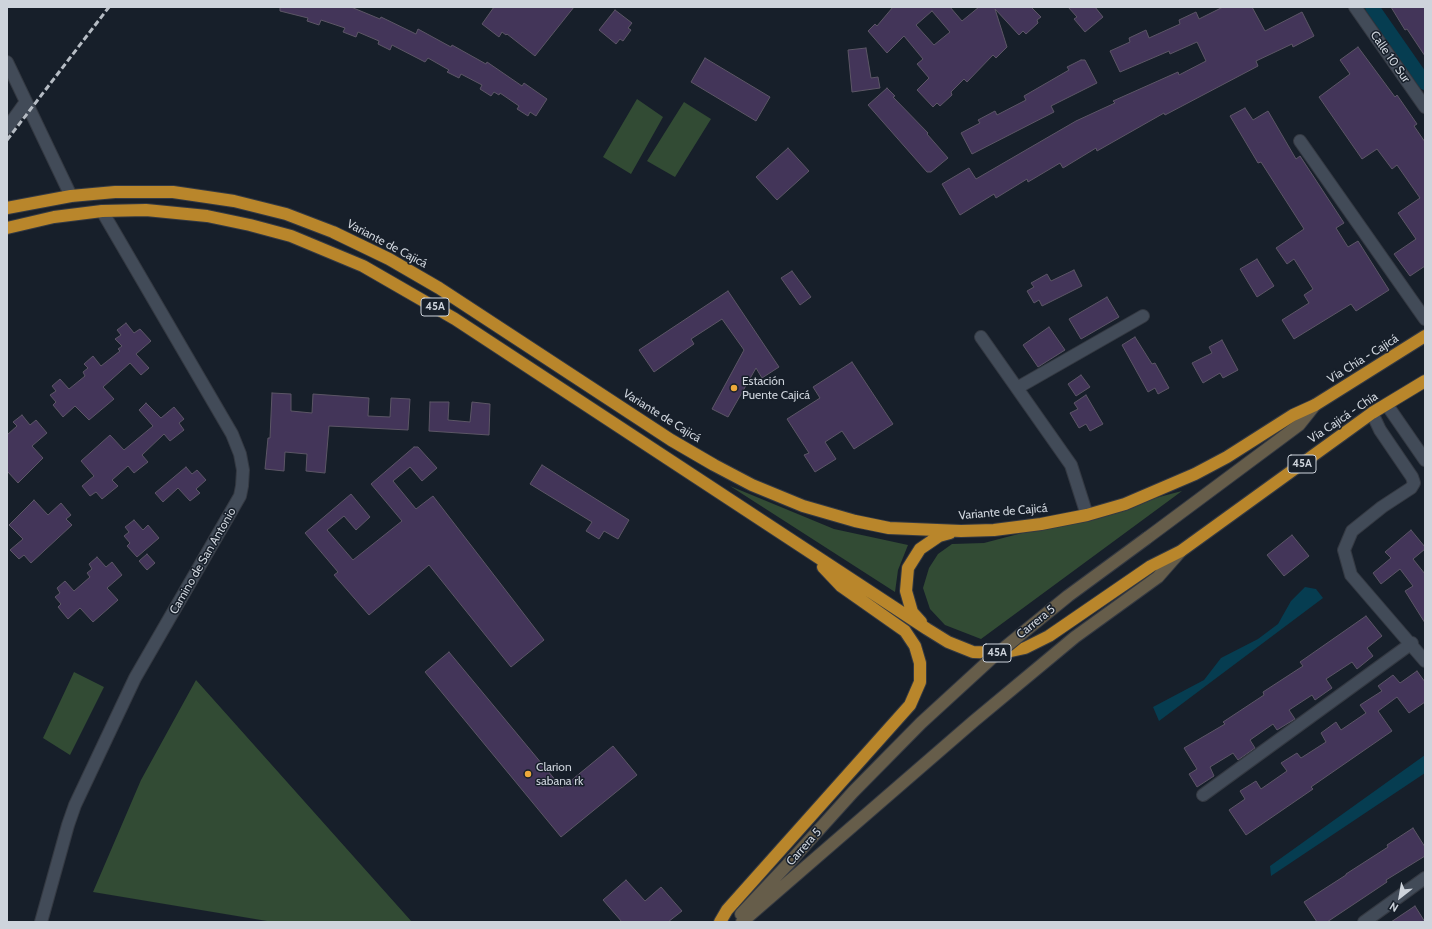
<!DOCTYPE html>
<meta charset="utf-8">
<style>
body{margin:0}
#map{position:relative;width:1432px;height:929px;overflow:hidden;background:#171f2a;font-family:Cabin,sans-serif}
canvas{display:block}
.frame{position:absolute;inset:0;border:8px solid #ced4dc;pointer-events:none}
.north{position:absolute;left:1380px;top:877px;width:40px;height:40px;-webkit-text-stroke:3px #171f2a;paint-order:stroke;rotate:211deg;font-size:11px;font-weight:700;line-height:16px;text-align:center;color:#ced4dc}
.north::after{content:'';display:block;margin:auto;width:14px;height:18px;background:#ced4dc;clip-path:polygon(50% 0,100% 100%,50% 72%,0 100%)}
</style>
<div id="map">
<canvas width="1432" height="929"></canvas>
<div class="frame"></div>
<div class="north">N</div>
</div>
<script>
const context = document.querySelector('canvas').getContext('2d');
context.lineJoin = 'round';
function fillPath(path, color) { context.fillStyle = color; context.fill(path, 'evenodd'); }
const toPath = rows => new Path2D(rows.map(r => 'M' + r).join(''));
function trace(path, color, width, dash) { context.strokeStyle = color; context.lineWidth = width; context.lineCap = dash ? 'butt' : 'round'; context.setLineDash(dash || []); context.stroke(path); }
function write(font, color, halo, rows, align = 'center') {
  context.font = font + ' Cabin,sans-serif'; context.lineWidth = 3; context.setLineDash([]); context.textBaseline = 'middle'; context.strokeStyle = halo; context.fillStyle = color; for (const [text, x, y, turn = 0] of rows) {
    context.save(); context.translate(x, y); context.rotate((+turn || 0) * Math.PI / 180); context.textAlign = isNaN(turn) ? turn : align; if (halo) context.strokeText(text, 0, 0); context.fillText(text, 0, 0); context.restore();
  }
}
fillPath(toPath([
 [637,99,663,117,631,174,603,157],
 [684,102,711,119,675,177,647,161],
 [730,486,834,529,908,545,898,570,895,592],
 [1182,491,981,639,945,625,930,609,923,588,929,568,938,554,952,544,984,543],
 [74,672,104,687,70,755,43,738],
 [196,680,412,922,273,922,93,892,141,780]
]), '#324b34');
fillPath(toPath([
 [1305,587,1316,589,1323,598,1159,721,1153,707,1204,680,1221,658,1258,639,1278,624,1291,601],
 [1425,755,1425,773,1271,876,1270,866]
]), '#063d51');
trace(toPath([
 [1372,7,1425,83]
]), '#063d51', 14);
const building = toPath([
 [280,7,351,7,380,19,381,17,416,34,418,29,451,47,452,45,486,64,487,62,522,86,524,83,547,99,536,116,530,112,528,116,517,109,519,106,500,93,499,95,494,92,491,96,480,89,482,85,461,74,459,78,447,72,449,70,428,58,425,62,392,45,390,50,378,44,379,41,358,32,356,37,343,32,345,28,321,20,319,25,307,21,308,18,280,11,280,7],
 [494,7,574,7,535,56,507,34,506,35,502,32,499,37,482,24,494,7],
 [893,7,950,7,962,21,979,7,1031,7,1041,17,1037,20,1038,23,1026,34,1023,31,1019,35,995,9,1007,47,996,58,993,55,967,82,964,79,951,92,952,95,940,106,937,103,933,107,917,90,929,78,917,64,923,59,904,36,887,53,868,31,875,24,877,26,893,7],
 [932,11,950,32,934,45,916,25,932,11],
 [1068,7,1095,7,1103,17,1085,32,1074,19,1077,17,1068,7],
 [1223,7,1252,7,1265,31,1302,12,1314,36,1293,47,1292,44,1256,61,1258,66,1165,115,1164,113,1097,151,1096,148,1063,168,1060,163,1028,182,1027,179,996,198,994,194,960,215,942,184,969,168,976,179,1076,121,1115,103,1113,101,1178,72,1179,75,1206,61,1197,42,1170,54,1169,51,1120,72,1110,51,1130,42,1129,38,1146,30,1149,38,1180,24,1179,20,1196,12,1199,19,1223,7],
 [1391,7,1425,7,1425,56,1407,29,1405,30,1391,7],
 [615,10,632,23,628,28,631,30,623,41,620,39,616,44,599,30,615,10],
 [1358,47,1395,97,1397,95,1417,124,1414,126,1425,142,1425,266,1410,276,1394,254,1416,239,1398,213,1420,198,1397,165,1392,169,1377,149,1362,159,1319,97,1350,74,1340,60,1358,47],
 [866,48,871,78,878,77,880,88,852,92,848,50,866,48],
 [705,58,770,97,756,121,691,82,705,58],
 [1081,60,1085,60,1097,83,1051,106,1054,112,972,154,961,133,980,123,978,120,995,111,997,115,1026,100,1024,96,1069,70,1067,67,1081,60],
 [887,88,895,96,893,97,928,133,927,134,948,158,931,172,927,172,868,105,887,88],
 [1245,108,1253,120,1268,111,1296,159,1300,156,1344,223,1336,228,1348,247,1358,241,1389,290,1356,311,1351,304,1294,339,1282,320,1309,303,1304,295,1313,289,1294,259,1287,264,1276,248,1304,229,1261,162,1258,163,1230,116,1245,108],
 [788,148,809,171,777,200,756,177,788,148],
 [1257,259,1274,286,1257,297,1240,269,1257,259],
 [1074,270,1082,286,1042,306,1039,300,1034,303,1027,291,1034,287,1031,283,1047,274,1051,281,1074,270],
 [792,271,811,297,800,305,781,278,792,271],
 [728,291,779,367,762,378,756,368,728,417,712,409,744,350,722,319,691,339,694,344,654,372,639,350,728,291],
 [1107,297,1119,317,1081,339,1069,319,1107,297],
 [126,323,134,333,140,329,151,341,136,354,149,368,141,375,130,363,103,387,114,399,89,420,75,406,63,417,53,405,56,402,50,395,56,391,52,386,60,379,69,389,85,376,83,372,88,368,84,364,93,356,101,366,120,351,118,349,122,346,115,339,121,335,117,330,126,323],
 [1049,327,1065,350,1038,367,1023,345,1049,327],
 [1135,337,1152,364,1155,363,1169,388,1158,394,1155,388,1148,392,1122,345,1135,337],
 [1222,340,1238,370,1223,378,1220,373,1203,383,1192,363,1212,353,1209,347,1222,340],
 [852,362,893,424,854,449,842,431,825,442,836,459,815,472,804,455,809,453,787,419,820,398,813,387,852,362],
 [1081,375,1090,387,1076,396,1068,384,1081,375],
 [272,393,291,394,291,411,312,413,313,394,369,398,368,416,390,417,391,398,410,399,408,430,329,426,325,473,306,471,307,454,285,452,284,471,265,469,268,438,270,438,272,393],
 [1086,395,1103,424,1090,431,1086,424,1079,428,1070,413,1078,409,1074,403,1086,395],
 [430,402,449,402,448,420,470,422,472,402,490,404,489,435,429,431,430,402],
 [146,403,161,418,174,407,184,419,179,423,184,430,170,441,164,434,142,455,148,462,134,473,128,466,112,480,118,486,102,499,96,492,90,496,82,486,94,476,81,461,110,435,124,450,153,426,139,410,146,403],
 [22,415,30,425,36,420,47,433,32,446,43,458,18,483,7,471,7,435,17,426,13,422,22,415],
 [414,447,418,447,437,468,422,481,410,467,393,481,416,509,433,496,544,640,511,667,429,565,369,615,334,575,338,572,305,533,351,494,370,517,356,530,344,516,327,530,353,560,402,521,371,484,414,447],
 [542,465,629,520,618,539,604,531,599,539,586,531,592,522,530,484,542,465],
 [186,467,192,474,197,470,206,480,196,489,200,493,190,501,178,488,163,502,155,493,186,467],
 [34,500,48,515,61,503,71,515,66,519,72,525,31,563,24,555,19,559,10,550,23,539,9,525,34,500],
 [134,520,143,530,148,525,159,538,137,557,127,546,130,543,124,536,129,532,125,527,134,520],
 [1411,530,1425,547,1425,549,1413,559,1425,574,1425,623,1405,591,1413,586,1400,569,1381,584,1373,573,1391,558,1385,552,1411,530],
 [1292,535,1309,556,1284,576,1267,555,1292,535],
 [147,554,155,563,147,570,139,561,147,554],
 [97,557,106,567,112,562,122,575,107,588,118,600,93,622,80,608,68,619,58,607,61,604,55,597,60,593,57,588,65,581,74,591,90,577,87,573,92,569,89,564,97,557],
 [1366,616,1382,636,1367,648,1373,656,1357,669,1352,662,1326,679,1332,688,1315,700,1312,695,1289,710,1295,719,1277,730,1273,724,1250,740,1255,748,1238,760,1233,753,1210,767,1214,776,1197,787,1189,774,1197,769,1184,748,1225,724,1223,722,1264,695,1263,692,1303,666,1300,662,1366,616],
 [449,652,562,788,613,746,637,775,561,837,425,672,449,652],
 [1417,671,1425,682,1425,702,1409,713,1397,697,1378,711,1392,731,1311,787,1313,789,1246,835,1229,810,1245,799,1240,791,1256,781,1261,789,1287,771,1281,763,1297,753,1301,758,1326,742,1321,733,1336,722,1341,730,1366,713,1360,705,1382,691,1378,686,1393,675,1400,683,1417,671],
 [1413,828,1425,847,1425,856,1386,880,1387,882,1327,922,1317,922,1304,902,1346,875,1346,874,1388,847,1387,845,1413,828],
 [626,880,645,901,661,887,682,911,668,922,622,922,603,900,626,880],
 [1415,906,1425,922,1391,922,1415,906]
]);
fillPath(building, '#433559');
trace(building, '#5c5666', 1);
const street = toPath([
 [1355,7,1425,107],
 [7,62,71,196],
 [7,128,25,103],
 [1300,141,1425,319],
 [981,337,1071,465,1087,515],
 [1017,388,1143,316],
 [1387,405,1425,460],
 [1372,413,1380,430,1412,477,1414,483,1411,488,1382,507,1352,531,1344,550,1351,575,1425,661],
 [1203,795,1412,643],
 [41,922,68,825,75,805,135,678,240,496,242,486,243,470,240,454,232,434,102,211],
 [1364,922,1425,878]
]);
const secondary = toPath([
 [1147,538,1299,425,1315,405],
 [741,914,788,864],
 [742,922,974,721,1075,637,1158,577,1180,552]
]);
const highway = toPath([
 [7,208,71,196,115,192,173,192,234,201,286,214,333,232,389,259,439,288,671,440,714,465,752,485,803,506,855,521,889,528,961,531,994,530,1041,524,1087,515,1125,504,1195,474,1227,457,1293,415,1315,405,1425,336],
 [7,228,54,217,102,211,146,210,207,216,250,225,291,236,363,266,455,319,927,629,948,642,973,652,1002,653,1025,648,1049,636,1151,566,1181,551,1372,413,1425,381],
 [921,622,912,612,906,591,908,568,920,549,939,536,950,533],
 [720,922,727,910,910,705,920,682,920,663,915,646,905,631,841,586,823,567]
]);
trace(street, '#343942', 14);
trace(secondary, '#343942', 14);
trace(highway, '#343942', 14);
trace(street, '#424b58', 12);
trace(secondary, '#665d4a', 12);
trace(highway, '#b9862b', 12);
trace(toPath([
 [7,140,109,7]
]), '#b6bcc4', 3, [6, 3]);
const secondaryBridge = toPath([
 [788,864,853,792,921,723,993,657,1068,596,1147,538]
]);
trace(secondaryBridge, '#343942', 14, []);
trace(secondaryBridge, '#665d4a', 12);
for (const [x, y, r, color] of [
 [734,388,4,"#eda83b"],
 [528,774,4,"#eda83b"]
]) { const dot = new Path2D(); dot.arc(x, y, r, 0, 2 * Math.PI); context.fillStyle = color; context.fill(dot); trace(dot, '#171f2a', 1.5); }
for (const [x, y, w] of [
 [435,307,28],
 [1302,464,28],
 [997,653,28]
]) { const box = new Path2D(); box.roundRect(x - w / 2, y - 9, w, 18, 3); context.fillStyle = '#171f2a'; context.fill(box); trace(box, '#ced4dc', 1); }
write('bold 11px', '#ced4dc', null, [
 ["45A",435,307],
 ["45A",1302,464],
 ["45A",997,653]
]);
write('12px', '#ced4dc', '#171f2a', [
 ["Calle 10 Sur",1390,57,55],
 ["Variante de Cajicá",387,244,28],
 ["Vía Chía - Cajicá",1363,359,-32],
 ["Variante de Cajicá",662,416,32],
 ["Vía Cajicá - Chía",1343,418,-34],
 ["Variante de Cajicá",1003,512,-5],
 ["Camino de San Antonio",203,561,-60],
 ["Carrera 5",1036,622,-39],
 ["Carrera 5",804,847,-48]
]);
write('12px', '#ced4dc', '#171f2a', [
 ["Estación",742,381],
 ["Puente Cajicá",742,395],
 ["Clarion",536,767],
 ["sabana rk",536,781]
], 'left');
</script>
